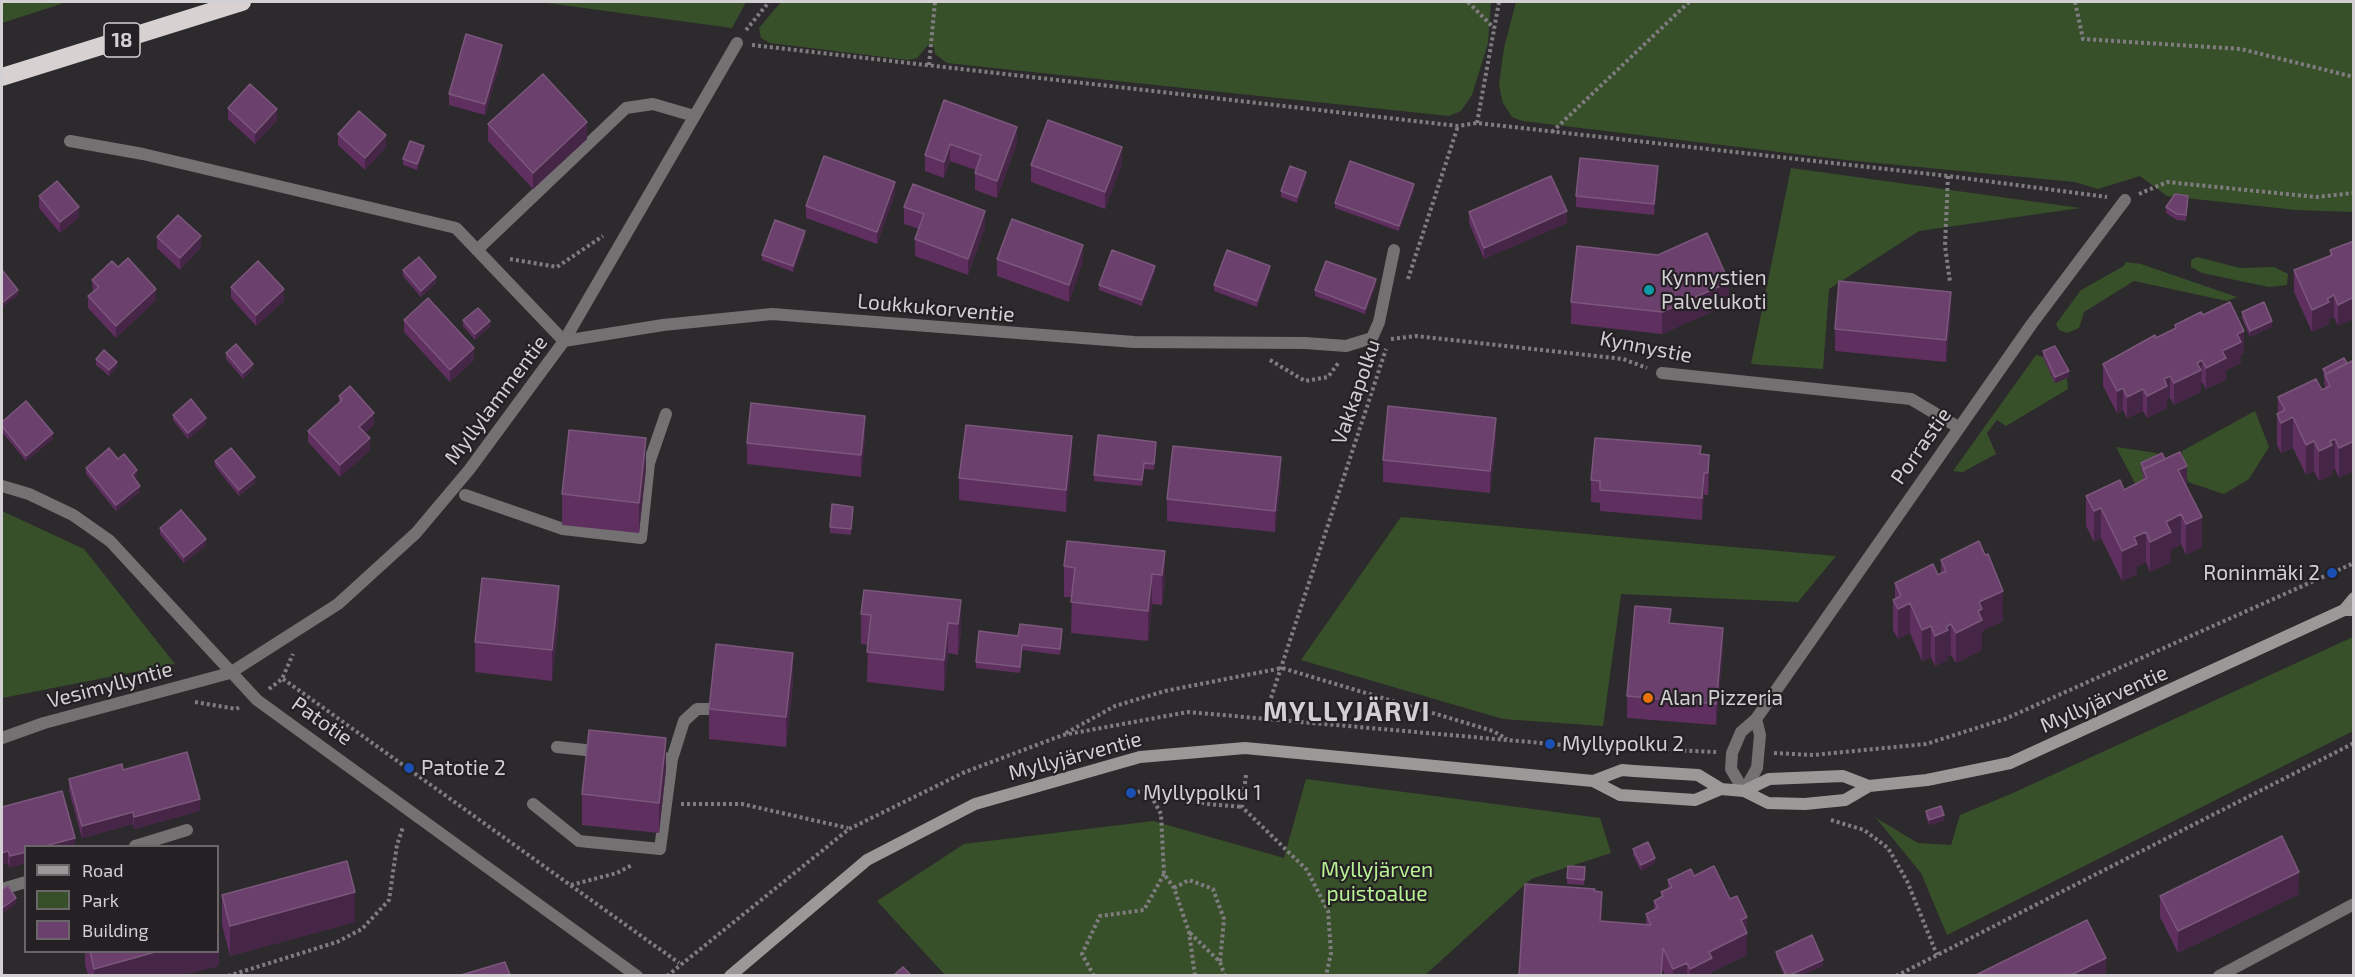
<!DOCTYPE html>
<meta charset="utf-8">
<style>
body{margin:0}
#map{position:relative;width:2355px;height:977px;overflow:hidden;background:#2d2a2d;font-family:"Exo 2",sans-serif}
canvas{display:block}
.frame{position:absolute;inset:0;border:3px solid #d2d0d2;pointer-events:none}
.legend{position:absolute;left:24px;top:845px;width:195px;height:108px;box-sizing:border-box;background:#242024;border:2px solid #6a666a;margin:0;padding:8px 10px;list-style:none;font-size:18px;color:#d2d0d2}
.legend li{display:flex;align-items:center;gap:12px;height:30px}
.legend b{width:30px;border:2px solid #6a666a}
</style>
<div id="map">
<canvas width="2355" height="977"></canvas>
<div class="frame"></div>
<ul class="legend">
<li><b style="height:8px;background:#9c9898"></b>Road</li>
<li><b style="height:16px;background:#38502a"></b>Park</li>
<li><b style="height:16px;background:#6b406c"></b>Building</li>
</ul>
</div>
<script>
const context = document.querySelector('canvas').getContext('2d');
context.lineJoin = 'round';
function fillPath(path, color) { context.fillStyle = color; context.fill(path, 'evenodd'); }
const toPath = rows => new Path2D(rows.map(r => 'M' + r).join(''));
function trace(path, color, width, dash) { context.strokeStyle = color; context.lineWidth = width; context.lineCap = dash ? 'butt' : 'round'; context.setLineDash(dash || []); context.stroke(path); }
function write(font, color, halo, rows, align = 'center') {
  context.font = font + ' "Exo 2",sans-serif'; context.lineWidth = 4.5; context.setLineDash([]); context.textBaseline = 'middle'; context.strokeStyle = halo; context.fillStyle = color; for (const [text, x, y, turn = 0] of rows) {
    context.save(); context.translate(x, y); context.rotate((+turn || 0) * Math.PI / 180); context.textAlign = isNaN(turn) ? turn : align; if (halo) context.strokeText(text, 0, 0); context.fillText(text, 0, 0); context.restore();
  }
}
fillPath(toPath([
 [2,2,67,2,2,23],
 [540,2,746,2,732,28],
 [781,2,1491,2,1488,43,1472,95,1461,111,1449,116,947,63,935,54,933,44,929,44,917,58,908,60,770,43,761,38,759,28],
 [1516,2,2353,2,2353,212,2296,210,2167,196,2140,176,2098,189,2075,182,1846,160,1523,121,1512,117,1503,103,1499,85,1504,48],
 [1791,168,2080,208,1919,231,1829,289,1823,369,1751,364],
 [2197,257,2240,268,2274,267,2288,274,2287,285,2269,287,2202,273,2191,267,2191,260],
 [2126,262,2141,264,2237,297,2227,301,2134,281,2084,312,2079,328,2067,333,2059,330,2056,324,2081,290,2124,266],
 [2036,355,2043,357,2055,383,2067,378,2068,389,2006,426,1997,420,1987,433,1996,454,1963,472,1953,471],
 [2255,411,2269,447,2249,479,2224,494,2188,482,2182,451],
 [2116,447,2157,453,2155,458,2162,458,2141,468,2145,480,2135,483],
 [2,511,84,549,175,664,2,698],
 [1401,517,1630,538,1836,556,1798,602,1621,594,1603,726,1503,719,1301,660],
 [2353,637,2353,731,1947,935,1921,873,1876,818,1918,843,1951,845,1960,815,2013,793],
 [1306,779,1600,818,1611,853,1531,879,1425,975,945,975,877,901,964,844,1153,821,1284,858]
]), '#38502a');
trace(toPath([
 [1468,2,1494,28],
 [2075,2,2083,39,2241,49,2354,77],
 [746,30,769,2],
 [752,45,1458,126,1477,123,1948,176,2107,197],
 [929,65,935,2],
 [1477,123,1499,2],
 [1552,132,1689,2],
 [1948,176,1945,246,1950,282],
 [2139,194,2167,182,2316,197,2354,193],
 [510,259,557,267,603,236],
 [1408,279,1458,126],
 [1391,339,1416,336,1623,359,1647,368],
 [1270,360,1305,381,1328,377,1339,362],
 [283,679,679,963],
 [269,689,282,679,293,654],
 [1271,698,1386,349],
 [195,702,236,709,240,707],
 [1066,733,1115,706,1165,691,1282,668,1493,731,1507,739],
 [1774,753,1813,755,1926,744,2005,719,2354,563],
 [1246,775,1242,807,1307,870,1328,911,1331,953,1326,976],
 [1148,790,1161,814,1164,874,1174,888,1189,932,1195,976],
 [1131,793,1148,790,1207,804,1242,807],
 [681,804,742,804,848,828],
 [1831,820,1864,830,1888,848,1907,881,1937,955],
 [571,885,617,873,632,865],
 [1174,888,1189,880,1213,889,1224,919,1220,962],
 [1190,933,1220,962,1225,976],
 [228,976,337,942,362,929,389,900,397,845,403,827],
 [667,976,849,829,965,772,1063,735,1188,712,1575,746,1716,752],
 [1094,976,1082,954,1100,916,1144,910,1164,874],
 [1896,976,2354,743]
]), '#807d80', 4, [3, 3]);
trace(toPath([
 [477,250,626,108,653,104,694,116],
 [564,341,737,43],
 [1305,343,1346,346,1372,338,1379,322,1394,250],
 [465,495,563,529,641,538,649,463,666,414],
 [557,747,604,752],
 [672,759,684,721,697,709,710,709],
 [533,804,579,841,660,849,672,759,651,757],
 [135,846,187,830],
 [2,889,26,882],
 [2219,976,2354,904]
]), '#737171', 12);
trace(toPath([
 [70,141,143,154,456,228,564,341],
 [564,341,663,325,772,314,1134,342,1305,343],
 [1662,373,1911,399,1958,427],
 [2,486,29,494,73,515,110,541,257,700,637,976],
 [1756,719,1760,735,1757,768,1744,791,1731,769,1732,753,1741,732,1756,719,2031,325,2125,200],
 [2,738,44,723,230,673,338,604,416,533,469,470,564,341]
]), '#737171', 12);
trace(toPath([
 [2344,610,2354,598],
 [1593,781,1622,770,1634,771,1698,775,1721,789],
 [1744,791,1769,779,1843,776,1869,786],
 [730,976,867,860,975,804,1140,757,1245,748,1593,781,1620,795,1695,800,1721,789,1744,791,1768,803,1805,804,1845,800,1869,786,1927,780,2010,763,2344,610,2354,610]
]), '#9c9898', 12);
trace(toPath([
 [2,77,242,2]
]), '#d8d1d2', 18);
fillPath(toPath([
 [502,56,485,115,449,105,449,94],
 [944,100,1017,143,997,198,975,190,975,173,976,170,950,161,944,178,925,171,925,155],
 [228,108,277,120,255,144,228,119],
 [488,124,587,139,533,189,488,141],
 [338,134,386,147,365,170,338,145],
 [424,152,417,170,403,165,403,159],
 [1122,164,1105,209,1031,182,1031,165],
 [1658,177,1654,215,1576,207,1576,196],
 [1306,178,1297,203,1281,197,1281,191],
 [1414,190,1399,231,1335,208,1335,203],
 [895,194,877,244,806,218,806,206],
 [39,196,79,218,60,233,39,208],
 [2188,202,2186,221,2177,220,2166,213,2166,207],
 [904,207,985,227,968,275,915,256,915,239,919,229,904,224],
 [1469,212,1567,223,1484,259,1469,223],
 [157,237,201,247,180,270,157,248],
 [805,237,793,272,762,260,762,255],
 [2354,241,2338,326,2334,317,2329,319,2329,324,2312,332,2294,292,2294,270,2330,256,2330,250],
 [997,259,1083,261,1069,302,997,276],
 [118,267,156,300,116,338,88,308,88,296,93,292,92,280],
 [403,270,436,283,421,297,403,276],
 [1270,271,1257,307,1214,291,1214,285],
 [1155,272,1142,306,1099,290,1099,285],
 [1376,285,1365,314,1315,296,1315,290],
 [231,287,284,301,256,326,231,298],
 [1571,302,1729,304,1662,334,1571,324],
 [2242,312,2272,327,2250,337,2242,318],
 [1951,314,1946,362,1835,351,1835,329],
 [2203,315,2244,353,2241,354,2241,363,2226,370,2226,380,2206,389,2202,382,2201,383,2201,392,2174,405,2170,398,2167,399,2167,408,2147,418,2143,411,2127,418,2123,410,2117,413,2103,386,2103,364,2175,329,2175,325],
 [404,320,474,360,450,382,404,332],
 [463,320,490,327,475,340,463,326],
 [2043,351,2069,377,2055,383,2043,357],
 [226,353,253,369,243,379,226,359],
 [96,359,117,367,109,376,96,365],
 [2354,360,2354,471,2339,478,2335,469,2332,470,2332,475,2319,481,2314,471,2306,475,2293,448,2281,453,2277,445,2277,414,2278,413,2278,397,2322,390,2325,388,2323,369,2347,363],
 [339,396,374,425,365,433,370,450,340,477,308,442,308,431,339,403],
 [173,415,206,424,188,439,173,420],
 [2,422,53,439,26,461,2,432],
 [865,437,861,477,747,464,747,443],
 [1496,440,1490,493,1383,482,1383,460],
 [1156,447,1154,470,1144,469,1142,486,1094,481,1094,475],
 [1701,454,1709,477,1708,495,1704,495,1702,520,1600,511,1600,503,1591,502,1591,480],
 [1072,458,1066,512,959,500,959,478],
 [118,459,137,476,134,479,140,492,116,511,86,474,86,468],
 [2165,459,2187,487,2202,547,2186,555,2181,544,2171,550,2171,562,2150,572,2146,562,2137,566,2137,574,2122,581,2101,538,2094,542,2086,526,2086,496,2124,490,2143,481,2143,473,2141,469,2141,463],
 [215,461,255,483,239,496,215,466],
 [646,468,639,533,562,525,562,494],
 [1281,479,1275,532,1167,521,1167,499],
 [853,512,851,535,830,533,830,527],
 [160,528,206,545,184,563,160,534],
 [1165,551,1165,582,1162,605,1152,604,1148,641,1071,633,1072,597,1064,597,1064,566],
 [1941,560,2003,621,1982,631,1982,650,1956,663,1951,655,1948,656,1948,660,1935,666,1931,657,1922,661,1910,633,1898,639,1893,630,1893,600,1895,599,1895,583,1938,575,1941,574],
 [961,600,961,631,958,655,948,653,944,691,867,682,868,645,861,644,861,614],
 [559,616,552,681,475,672,475,642],
 [1062,635,1060,655,1022,650,1020,673,976,668,976,662,1018,636],
 [1723,650,1716,725,1627,718,1627,696],
 [793,683,786,747,709,739,709,709],
 [666,769,659,833,582,825,582,794],
 [123,770,200,811,134,829,133,824,82,838,69,790,69,779],
 [2,807,75,846,10,868,8,863,2,865],
 [1926,811,1944,821,1929,825,1926,817],
 [1633,849,1655,863,1641,871,1633,855],
 [1585,867,1584,885,1567,884,1567,878],
 [1694,876,1730,899,1747,917,1747,955,1712,972,1712,975,1665,975,1663,970,1662,975,1519,975,1595,891,1602,914,1601,921,1646,924,1646,914,1654,909,1654,901,1661,897,1661,892,1668,889,1668,880],
 [2299,894,2178,953,2160,917,2160,896],
 [222,895,355,922,230,956,222,925],
 [85,951,218,951,219,966,182,975,88,975,85,965],
 [1776,952,1823,966,1802,975,1784,975,1776,957]
]), '#5f2f60');
fillPath(toPath([
 [502,45,502,56,485,115,485,104],
 [277,109,277,120,255,144,255,133],
 [587,122,587,139,533,189,533,173],
 [1017,127,1017,143,997,198,997,181],
 [386,135,386,147,365,170,365,158],
 [950,144,950,161,944,178,944,162],
 [424,146,424,152,417,170,417,164],
 [1122,147,1122,164,1105,209,1105,192],
 [1658,166,1658,177,1654,215,1654,204],
 [1306,172,1306,178,1297,203,1297,197],
 [895,182,895,194,877,244,877,232],
 [1414,184,1414,190,1399,231,1399,226],
 [79,207,79,218,60,233,60,222],
 [985,211,985,227,968,275,968,259],
 [1567,211,1567,223,1484,259,1484,248],
 [805,231,805,237,793,272,793,266],
 [201,236,201,247,180,270,180,258],
 [1083,245,1083,261,1069,302,1069,285],
 [1155,266,1155,272,1142,306,1142,300],
 [1270,266,1270,271,1257,307,1257,301],
 [436,277,436,283,421,297,421,291],
 [1376,279,1376,285,1365,314,1365,309],
 [1729,282,1729,304,1662,334,1662,312],
 [2354,286,2354,319,2338,326,2338,305],
 [156,289,156,300,116,338,116,326],
 [284,289,284,301,256,326,256,315],
 [18,290,18,295,3,307,3,302],
 [1951,292,1951,314,1946,362,1946,340],
 [2334,295,2334,317,2329,319,2329,324,2312,332,2312,310,2327,299],
 [490,321,490,327,475,340,475,334],
 [2272,321,2272,327,2250,337,2250,331],
 [2244,331,2244,353,2241,354,2241,363,2226,370,2226,380,2206,389,2206,368,2237,334],
 [474,348,474,360,450,382,450,370],
 [2202,360,2201,392,2174,405,2174,383,2197,363],
 [117,362,117,367,109,376,109,370],
 [253,364,253,369,243,379,243,373],
 [2069,371,2069,377,2055,383,2055,377],
 [2170,376,2170,398,2167,399,2167,408,2147,418,2147,396,2164,379],
 [2123,388,2123,410,2117,413,2117,391],
 [2143,389,2143,411,2127,418,2127,397],
 [374,413,374,425,359,438,359,427],
 [865,416,865,437,861,477,861,455],
 [2293,417,2293,448,2281,453,2281,423],
 [206,418,206,424,188,439,188,433],
 [1496,418,1496,440,1490,493,1490,471],
 [53,433,53,439,26,461,26,456],
 [1072,436,1072,458,1066,512,1066,490],
 [370,438,370,450,340,477,340,465],
 [646,438,646,468,639,533,639,503],
 [2335,439,2335,469,2332,470,2332,475,2319,481,2319,451,2330,441],
 [2314,441,2314,471,2306,475,2306,445],
 [2354,441,2354,471,2339,478,2339,448],
 [1709,455,1709,477,1708,495,1708,473],
 [1281,457,1281,479,1275,532,1275,511],
 [2187,466,2187,497,2178,470],
 [137,470,137,476,132,481,132,475],
 [1704,473,1704,495,1702,520,1702,498],
 [255,477,255,483,239,496,239,490],
 [140,486,140,492,116,511,116,505],
 [2101,508,2101,538,2094,542,2094,511],
 [2181,514,2181,544,2171,550,2171,562,2150,572,2150,542,2166,522],
 [2202,517,2202,547,2186,555,2186,524],
 [2146,532,2146,562,2137,566,2137,574,2122,581,2122,551,2134,537],
 [206,539,206,545,184,563,184,557],
 [1165,551,1165,582,1162,605,1162,575],
 [1152,574,1152,604,1148,641,1148,611],
 [559,586,559,616,552,681,552,650],
 [2003,591,2003,621,1982,631,1982,650,1956,663,1956,633,1979,602],
 [961,600,961,631,958,655,958,624],
 [1910,603,1910,633,1898,639,1898,609],
 [948,623,948,653,944,691,944,660],
 [1951,624,1951,655,1948,656,1948,660,1935,666,1935,636,1946,627],
 [1931,626,1931,657,1922,661,1922,630],
 [1723,628,1723,650,1716,725,1716,704],
 [793,653,793,683,786,747,786,717],
 [666,738,666,769,659,833,659,803],
 [200,799,200,811,134,829,134,817],
 [133,812,133,824,82,838,82,826],
 [1944,815,1944,821,1929,825,1929,820],
 [75,838,75,846,45,846],
 [8,851,8,863,2,865,2,853],
 [26,852,26,863,10,868,10,856],
 [1655,858,1655,863,1641,871,1641,865],
 [2299,872,2299,894,2178,953,2178,931],
 [355,892,355,922,230,956,230,926],
 [1602,892,1602,914,1600,943,1600,921],
 [16,898,16,904,2,914,2,908],
 [1747,917,1747,955,1712,972,1712,975,1690,975,1690,969,1709,952,1741,920],
 [219,935,219,966,182,975,94,975,94,969,159,951,218,951,218,936],
 [1663,948,1662,975,1661,975],
 [2106,958,2106,975,2071,975],
 [1823,960,1823,966,1802,975,1790,975],
 [1687,963,1687,975,1673,975,1673,969]
]), '#462646');
const building = toPath([
 [466,34,502,45,485,104,449,94,466,34],
 [543,74,587,122,533,173,488,124,543,74],
 [250,84,277,109,255,133,228,108,250,84],
 [944,100,1017,127,997,181,975,173,981,155,950,144,944,162,925,155,944,100],
 [359,111,386,135,365,158,338,134,359,111],
 [1048,120,1122,147,1105,192,1031,165,1048,120],
 [410,141,424,146,417,164,403,159,410,141],
 [824,156,895,182,877,232,806,206,824,156],
 [1580,158,1658,166,1654,204,1576,196,1580,158],
 [1350,161,1414,184,1399,226,1335,203,1350,161],
 [1290,166,1306,172,1297,197,1281,191,1290,166],
 [1551,176,1567,211,1484,248,1469,212,1551,176],
 [57,181,79,207,60,222,39,196,57,181],
 [913,184,985,211,968,259,915,239,924,214,904,207,913,184],
 [2175,194,2188,196,2186,215,2177,214,2166,207,2175,194],
 [178,215,201,236,180,258,157,237,178,215],
 [1012,219,1083,245,1069,285,997,259,1012,219],
 [775,220,805,231,793,266,762,255,775,220],
 [1707,233,1729,282,1662,312,1571,302,1577,246,1658,255,1707,233],
 [2354,241,2354,297,2338,305,2334,295,2327,299,2329,302,2312,310,2294,270,2332,255,2330,250,2354,241],
 [1112,250,1155,266,1142,300,1099,285,1112,250],
 [1227,250,1270,266,1257,301,1214,285,1227,250],
 [419,257,436,277,421,291,403,270,419,257],
 [128,258,156,289,116,326,88,296,99,287,92,280,112,261,118,267,128,258],
 [258,261,284,289,256,315,231,287,258,261],
 [1326,261,1376,279,1365,309,1315,290,1326,261],
 [2,270,18,290,3,302,2,300,2,270],
 [1839,281,1951,292,1946,340,1835,329,1839,281],
 [428,298,474,348,450,370,404,320,428,298],
 [2230,302,2244,331,2237,334,2241,342,2222,351,2226,358,2206,368,2202,360,2197,363,2201,370,2174,383,2170,376,2164,379,2167,386,2147,396,2143,389,2127,397,2123,388,2117,391,2103,364,2155,335,2156,338,2176,328,2175,325,2201,312,2203,315,2230,302],
 [2264,302,2272,321,2250,331,2242,312,2264,302],
 [478,308,490,321,475,334,463,320,478,308],
 [236,344,253,364,243,373,226,353,236,344],
 [2055,346,2069,371,2055,377,2043,351,2055,346],
 [104,350,117,362,109,370,96,359,104,350],
 [2344,358,2347,363,2326,374,2323,369,2344,358],
 [2354,360,2354,441,2339,448,2335,439,2330,441,2332,445,2319,451,2314,441,2306,445,2293,417,2281,423,2277,414,2285,410,2278,397,2316,379,2322,390,2330,386,2325,375,2354,360],
 [350,386,374,413,359,427,370,438,340,465,308,431,342,400,339,396,350,386],
 [191,399,206,418,188,433,173,415,191,399],
 [26,401,53,433,26,456,2,426,2,422,26,401],
 [751,403,865,416,861,455,747,443,751,403],
 [1388,406,1496,418,1490,471,1383,460,1388,406],
 [966,425,1072,436,1066,490,959,478,966,425],
 [569,430,646,438,639,503,562,494,569,430],
 [1098,435,1156,442,1154,464,1144,463,1142,480,1094,475,1098,435],
 [1595,438,1701,446,1700,454,1709,455,1708,473,1704,473,1702,498,1600,490,1600,481,1591,480,1595,438],
 [1173,446,1281,457,1275,511,1167,499,1173,446],
 [109,448,118,459,124,454,137,470,132,475,140,486,116,505,86,468,109,448],
 [231,448,255,477,239,490,215,461,231,448],
 [2180,452,2187,466,2178,470,2202,517,2186,524,2181,514,2166,522,2171,532,2150,542,2146,532,2134,537,2137,544,2122,551,2101,508,2094,511,2086,496,2120,480,2124,490,2147,478,2143,469,2180,452],
 [2162,453,2165,459,2144,469,2141,463,2162,453],
 [832,504,853,507,851,529,830,527,832,504],
 [181,510,206,539,184,557,160,528,181,510],
 [1067,541,1165,551,1162,575,1152,574,1148,611,1071,602,1075,568,1064,566,1067,541],
 [1979,541,1985,555,1988,554,2003,591,1979,602,1982,609,1978,611,1982,620,1956,633,1951,624,1946,627,1948,630,1935,636,1931,626,1922,630,1910,603,1898,609,1893,600,1901,596,1895,583,1933,564,1938,575,1946,571,1941,560,1979,541],
 [482,578,559,586,552,650,475,642,482,578],
 [864,590,961,600,958,624,948,623,944,660,867,652,871,615,861,614,864,590],
 [1635,606,1671,609,1669,623,1723,628,1716,704,1627,696,1635,606],
 [1020,624,1062,629,1060,649,1022,645,1020,667,976,662,979,631,1018,636,1020,624],
 [716,644,793,653,786,717,709,709,716,644],
 [589,730,666,738,659,803,582,794,589,730],
 [187,752,200,799,134,817,133,812,82,826,69,779,122,764,123,770,187,752],
 [62,791,75,838,45,846,26,846,26,852,10,856,8,851,2,853,2,807,62,791],
 [1941,806,1944,815,1929,820,1926,811,1941,806],
 [2282,836,2299,872,2178,931,2160,896,2282,836],
 [1648,842,1655,858,1641,865,1633,849,1648,842],
 [347,861,355,892,230,926,222,895,347,861],
 [1568,866,1585,867,1584,880,1567,878,1568,866],
 [1714,866,1730,899,1737,896,1747,917,1741,920,1747,933,1709,952,1712,958,1690,969,1687,963,1673,969,1663,948,1661,975,1519,975,1525,884,1595,889,1594,891,1602,892,1600,921,1651,925,1646,914,1658,908,1654,901,1663,896,1661,892,1672,887,1668,880,1691,869,1694,876,1714,866],
 [8,886,16,898,2,908,2,890,8,886],
 [2087,920,2106,958,2071,975,1976,975,2087,920],
 [1812,935,1823,960,1790,975,1786,975,1776,952,1812,935],
 [90,951,159,951,94,969,90,951],
 [505,962,510,975,461,975,505,962],
 [903,967,911,975,894,975,903,967]
]);
fillPath(building, '#6b406c');
trace(building, '#7b577c', 1.5);
for (const [x, y, r, color] of [
 [1649,290,6,"#0f9aa8"],
 [2332,573,6,"#1a4fb4"],
 [1648,698,6,"#e8710a"],
 [1550,744,6,"#1a4fb4"],
 [409,768,6,"#1a4fb4"],
 [1131,793,6,"#1a4fb4"]
]) { const dot = new Path2D(); dot.arc(x, y, r, 0, 2 * Math.PI); context.fillStyle = color; context.fill(dot); trace(dot, '#242024', 2); }
for (const [x, y, w] of [
 [122,40,36]
]) { const box = new Path2D(); box.roundRect(x - w / 2, y - 17, w, 34, 4.5); context.fillStyle = '#242024'; context.fill(box); trace(box, '#d2d0d2', 1.5); }
write('bold 20px', '#d2d0d2', null, [
 ["18",122,40]
]);
write('21px', '#d2d0d2', '#242024', [
 ["Kynnystien",1661,278],
 ["Palvelukoti",1661,302],
 ["Roninmäki 2",2320,573,"right"],
 ["Alan Pizzeria",1660,698],
 ["Myllypolku 2",1562,744],
 ["Patotie 2",421,768],
 ["Myllypolku 1",1143,793]
], 'left');
write('21px', '#d2d0d2', '#242024', [
 ["Loukkukorventie",936,308,5],
 ["Kynnystie",1646,347,11],
 ["Vakkapolku",1356,392,-71],
 ["Myllylammentie",496,400,-53],
 ["Porrastie",1921,446,-55],
 ["Vesimyllyntie",110,685,-15],
 ["Myllyjärventie",2104,699,-24],
 ["Patotie",322,721,35],
 ["Myllyjärventie",1075,756,-15]
]);
write('21px', '#b8f295', '#242024', [
 ["Myllyjärven",1377,870],
 ["puistoalue",1377,894]
]);
context.letterSpacing = '1.5px';
write('bold 27px', '#d3ced3', '#242024', [
 ["MYLLYJÄRVI",1347,712]
]);
context.letterSpacing = '0px';
</script>
